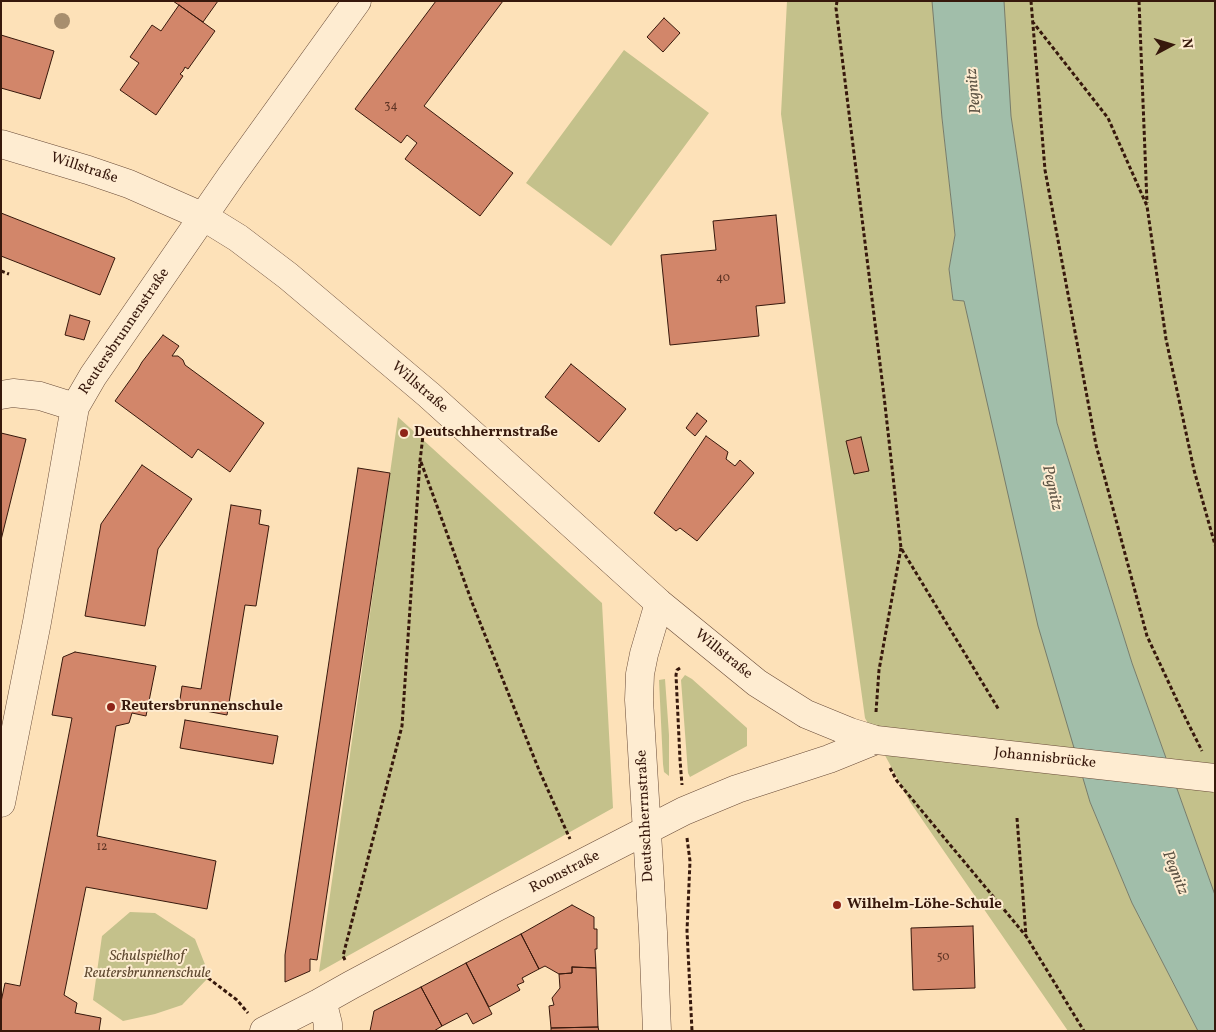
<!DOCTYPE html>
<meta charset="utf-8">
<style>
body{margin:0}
#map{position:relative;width:1216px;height:1032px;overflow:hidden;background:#fde1b8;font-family:Vollkorn,serif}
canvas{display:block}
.frame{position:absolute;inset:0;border:2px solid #37180c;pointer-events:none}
.north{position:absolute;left:1146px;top:20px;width:50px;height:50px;-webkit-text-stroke:4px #feecd1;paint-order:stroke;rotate:84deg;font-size:14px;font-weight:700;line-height:20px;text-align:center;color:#37180c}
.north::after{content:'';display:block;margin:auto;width:18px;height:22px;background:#37180c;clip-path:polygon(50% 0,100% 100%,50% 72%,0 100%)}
</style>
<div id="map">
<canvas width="1216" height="1032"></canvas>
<div class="frame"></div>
<div class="north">N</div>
</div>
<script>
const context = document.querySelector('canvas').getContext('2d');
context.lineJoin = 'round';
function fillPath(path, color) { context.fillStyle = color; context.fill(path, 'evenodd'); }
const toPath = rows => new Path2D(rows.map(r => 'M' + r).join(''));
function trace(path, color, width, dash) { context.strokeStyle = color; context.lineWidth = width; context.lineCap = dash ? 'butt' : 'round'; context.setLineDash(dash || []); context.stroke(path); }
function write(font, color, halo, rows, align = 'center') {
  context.font = font + ' Vollkorn,serif'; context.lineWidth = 4; context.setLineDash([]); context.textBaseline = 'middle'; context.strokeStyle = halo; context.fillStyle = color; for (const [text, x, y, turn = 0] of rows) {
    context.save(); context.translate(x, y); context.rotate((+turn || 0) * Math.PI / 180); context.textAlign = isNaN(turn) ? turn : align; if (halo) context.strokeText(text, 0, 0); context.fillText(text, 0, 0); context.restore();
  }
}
fillPath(toPath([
 [787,1,1215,1,1215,895,1132,663,1057,423,1011,116,942,118,955,235,949,269,953,300,964,300,1090,802,1132,903,1198,1031,1068,1031,910,802,865,718,781,114],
 [624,50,709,113,611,246,526,183],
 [398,417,602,603,613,808,319,972],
 [685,675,692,679,747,728,747,746,690,777,688,773,681,680],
 [665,679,669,735,669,776,664,772,663,764,659,680],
 [130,912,155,913,195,939,206,967,208,978,182,1005,155,1014,123,1021,93,1000,102,936]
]), '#c4c18b');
const water = toPath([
 [932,1,1004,1,1011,116,1057,423,1132,663,1215,895,1215,1031,1198,1031,1132,903,1090,802,1038,626,964,301,953,300,949,269,955,235,942,118,932,1]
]);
fillPath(water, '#a1beaa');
trace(water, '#777c6b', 1);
const building = toPath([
 [173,1,218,1,203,22,173,1],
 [436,1,503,1,424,106,513,173,480,216,405,159,417,143,407,135,401,143,355,109,436,1],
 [179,5,215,31,188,69,185,67,183,71,180,74,183,76,156,115,120,90,139,63,130,57,152,25,161,31,179,5],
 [664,18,680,33,663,52,647,37,664,18],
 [1,35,54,51,40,99,1,88,1,35],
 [1,213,115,258,100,295,1,256,1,213],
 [776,215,785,303,756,306,759,336,670,345,661,255,716,250,713,221,776,215],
 [70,315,90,321,84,340,65,335,70,315],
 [163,335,179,346,172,356,178,356,183,360,185,365,264,423,230,472,198,449,192,458,115,401,138,369,142,362,163,335],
 [571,364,626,409,599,442,545,397,571,364],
 [697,413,707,421,695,436,686,428,697,413],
 [1,433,26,439,1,540,1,433],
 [706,436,728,452,726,459,735,466,740,460,754,473,697,541,680,528,676,531,654,513,706,436],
 [861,437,869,471,854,474,846,441,861,437],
 [142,465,192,499,158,549,145,626,85,616,101,524,142,465],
 [358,468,390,473,317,960,310,959,310,971,285,982,285,955,358,468],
 [231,505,261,510,259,524,269,526,256,606,245,605,227,715,179,706,182,686,201,689,231,505],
 [75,652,156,666,146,716,132,713,129,723,116,726,97,836,216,861,207,909,86,887,64,995,77,1003,75,1013,101,1018,99,1031,1,1031,1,1002,5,983,20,986,72,718,52,715,63,657,75,652],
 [185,720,278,736,273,764,180,748,185,720],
 [572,905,594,917,594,929,597,929,597,949,595,949,596,968,572,967,572,973,559,974,545,966,539,969,521,934,572,905],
 [973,926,975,988,913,990,911,928,973,926],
 [521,934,539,969,522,978,524,982,517,985,520,990,489,1007,466,963,521,934],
 [466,963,492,1014,473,1024,467,1013,442,1026,421,987,466,963],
 [572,967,596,968,598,1027,551,1028,549,1006,554,1005,552,998,560,988,559,974,572,973,572,967],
 [421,987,442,1026,434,1031,370,1031,374,1011,421,987],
 [598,1027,599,1031,551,1031,551,1028,598,1027]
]);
fillPath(building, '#d2866a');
trace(building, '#37180c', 1);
const minor = toPath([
 [1,144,88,170,129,184,204,217,238,238,288,276,429,395,659,603,757,683,806,714,850,732,876,740],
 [1,395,13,393,40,396,75,407],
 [1,803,37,622,75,407,93,376,231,176,357,1],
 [319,1003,325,1012,328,1024,328,1031],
 [264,1031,319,1003,351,985,497,907,684,811,737,789,829,759,876,740],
 [657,1031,653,932,639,700,640,674,644,654,659,603]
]);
trace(minor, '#684a37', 29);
trace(toPath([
 [837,1,836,8,884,396,901,548,999,710],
 [1031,1,1045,170,1096,445,1147,636,1181,709,1202,751],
 [1139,1,1147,203],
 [1032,21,1108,118,1147,206,1166,339,1194,470,1215,545],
 [1,271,9,274],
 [421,462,473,605,539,770,570,839],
 [680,668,677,670,676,675,680,760,682,785],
 [876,712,879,670,901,548],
 [890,768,897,781,1026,936],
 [1017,818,1026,936,1084,1031],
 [687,838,690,861,687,931,692,1031],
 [345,960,343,956,402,726,420,461,424,427],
 [208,978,237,1000,248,1013]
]), '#37180c', 3, [4, 2.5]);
trace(minor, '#feecd1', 28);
const minorBridge = toPath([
 [876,740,1215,778]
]);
trace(minorBridge, '#684a37', 29, []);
trace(minorBridge, '#feecd1', 28);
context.fillStyle = '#a78e6e';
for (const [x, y] of [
 [62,21]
]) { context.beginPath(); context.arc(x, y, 8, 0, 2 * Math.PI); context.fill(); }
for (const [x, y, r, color] of [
 [404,433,5,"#8f2418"],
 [111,707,5,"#8f2418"],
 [837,905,5,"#8f2418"]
]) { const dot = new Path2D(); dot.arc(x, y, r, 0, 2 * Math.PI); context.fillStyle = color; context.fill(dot); trace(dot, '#feecd1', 2); }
write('12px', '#5e3424', null, [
 ["34",391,107],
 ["40",723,279],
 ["12",102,848],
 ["50",943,958]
]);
write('15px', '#37180c', '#feecd1', [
 ["Willstraße",84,169,18],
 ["Reutersbrunnenstraße",125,332,-56],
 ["Willstraße",419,388,41],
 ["Willstraße",723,655,39],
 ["Johannisbrücke",1045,759,6],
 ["Deutschherrnstraße",646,816,-93],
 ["Roonstraße",565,873,-27]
]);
write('bold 15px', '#37180c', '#feecd1', [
 ["Deutschherrnstraße",414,433],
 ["Reutersbrunnenschule",121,707],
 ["Wilhelm-Löhe-Schule",847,905]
], 'left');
write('italic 15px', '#614b32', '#feecd1', [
 ["Schulspielhof",147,957],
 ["Reutersbrunnenschule",147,974]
]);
write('italic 16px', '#5c5243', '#feecd1', [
 ["Pegnitz",975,91,-96],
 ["Pegnitz",1051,488,77],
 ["Pegnitz",1174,873,68]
]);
</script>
